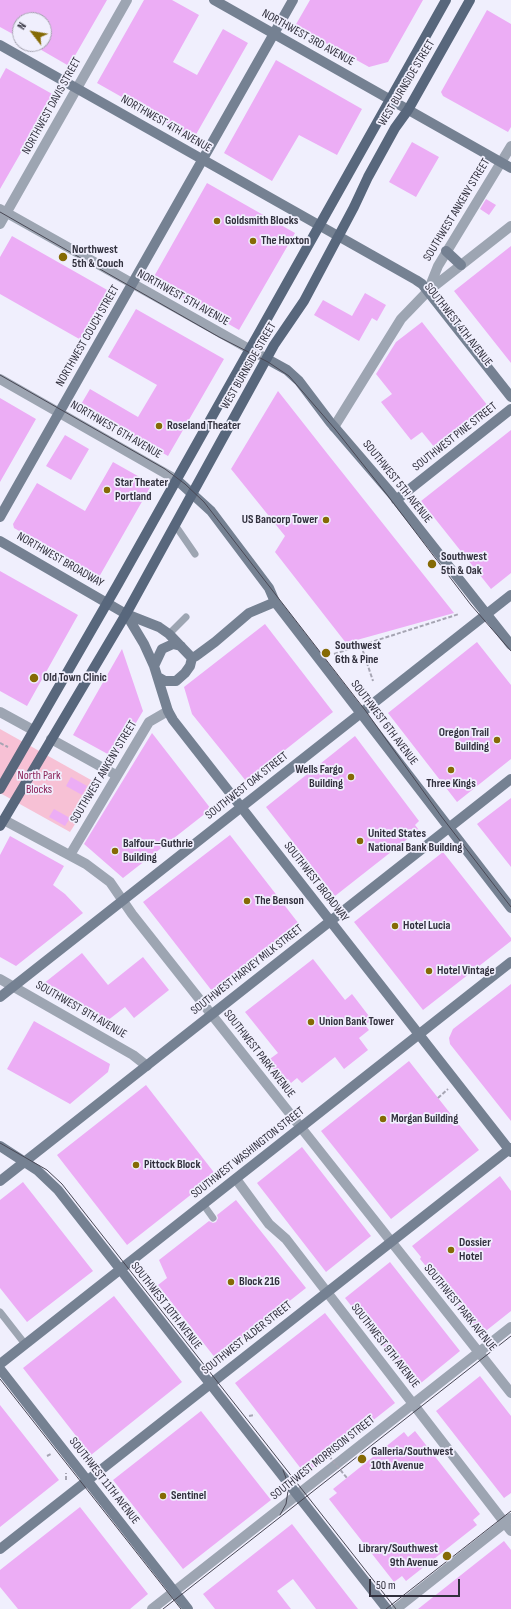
<!DOCTYPE html>
<meta charset="utf-8">
<style>
body{margin:0}
#map{position:relative;width:511px;height:1609px;overflow:hidden;background:#f0effd;font-family:"Sofia Sans Condensed",sans-serif}
canvas{display:block}
.north{position:absolute;left:12px;top:12px;width:40px;height:40px;box-sizing:border-box;background:#f0effd;border:1px solid #a4a3b0;border-radius:50%;rotate:301deg;font-size:11px;font-weight:700;line-height:16px;text-align:center;color:#31303d}
.north::after{content:'';display:block;margin:auto;width:14px;height:18px;background:#856a05;clip-path:polygon(50% 0,100% 100%,50% 72%,0 100%)}
.scale{position:absolute;left:369px;top:1579px;width:91px;height:18px;box-sizing:border-box;border:2px solid #31303d;border-top:0;padding-left:5px;font-size:12px;line-height:14px;white-space:nowrap;color:#31303d;-webkit-text-stroke:3px #f0effd;paint-order:stroke}
</style>
<div id="map">
<canvas width="511" height="1609"></canvas>
<div class="north">N</div>
<div class="scale">50 m</div>
</div>
<script>
const context = document.querySelector('canvas').getContext('2d');
context.lineJoin = 'round';
function fillPath(path, color) { context.fillStyle = color; context.fill(path, 'evenodd'); }
const toPath = rows => new Path2D(rows.map(r => 'M' + r).join(''));
function trace(path, color, width, dash) { context.strokeStyle = color; context.lineWidth = width; context.lineCap = dash ? 'butt' : 'round'; context.setLineDash(dash || []); context.stroke(path); }
function write(font, color, halo, rows, align = 'center') {
  context.font = font + ' "Sofia Sans Condensed",sans-serif'; context.lineWidth = 3.5; context.setLineDash([]); context.textBaseline = 'middle'; context.strokeStyle = halo; context.fillStyle = color; for (const [text, x, y, turn = 0] of rows) {
    context.save(); context.translate(x, y); context.rotate((+turn || 0) * Math.PI / 180); context.textAlign = isNaN(turn) ? turn : align; if (halo) context.strokeText(text, 0, 0); context.fillText(text, 0, 0); context.restore();
  }
}
fillPath(toPath([
 [0,729,100,785,70,832,0,793]
]), '#f7c1d5');
fillPath(toPath([
 [0,0,107,0,69,66,31,44,44,44,44,20,20,20,20,38,0,27],
 [144,0,172,0,199,15,173,62,197,75,223,29,248,43,194,138,97,83],
 [310,0,423,0,388,62,369,67,295,26],
 [487,10,511,24,511,127,508,132,443,96,441,92],
 [276,60,362,109,337,155,299,135,272,181,224,153],
 [6,68,54,95,0,189,0,79],
 [412,142,439,157,416,197,389,182],
 [207,183,295,233,239,330,152,280],
 [486,199,496,205,489,215,480,209],
 [12,236,109,291,81,340,0,294,0,257],
 [511,246,511,363,454,291],
 [365,293,386,305,377,321,372,318,359,341,314,315,323,300,352,316],
 [136,309,224,359,168,456,80,406,90,389,138,417,157,385,108,357],
 [422,322,488,406,435,448,422,432,411,440,381,402,392,394,376,374,396,342],
 [278,391,326,452,454,613,346,643,275,552,285,536,231,469],
 [0,398,36,419,0,482],
 [511,430,511,573,491,589,421,501],
 [65,435,89,449,71,480,46,466],
 [113,462,152,484,99,577,14,528,13,524,37,483,85,511],
 [0,571,78,615,27,706,0,691],
 [265,624,333,712,246,781,192,714,184,687],
 [477,642,511,685,511,759,457,802,388,713],
 [122,649,143,711,115,758,73,735],
 [152,733,211,809,123,878,84,844],
 [355,736,419,821,415,825,419,830,335,896,266,807],
 [71,777,87,786,82,795,66,786],
 [511,798,511,867,477,824],
 [54,809,70,818,65,826,49,817],
 [230,835,299,924,212,991,143,902],
 [10,836,64,866,53,885,65,894,83,913,16,966,0,957,0,855],
 [443,852,511,938,511,941,423,1010,354,922],
 [82,953,108,985,143,957,169,990,134,1018,125,1007,107,1021,43,984],
 [313,959,345,1000,352,994,372,1020,365,1025,369,1030,359,1038,368,1050,344,1069,335,1057,302,1083,297,1078,291,1083,288,1079,284,1082,267,1061,278,1053,245,1012],
 [511,984,511,1121,450,1044,449,1038,453,1029],
 [34,1021,110,1064,108,1072,70,1104,7,1069],
 [409,1061,479,1150,391,1219,321,1131],
 [146,1085,216,1175,127,1245,57,1155],
 [302,1147,371,1236,326,1272,257,1183],
 [500,1176,511,1191,511,1311,482,1334,420,1259,421,1257,412,1246],
 [23,1182,93,1271,27,1322,0,1288,0,1200],
 [236,1200,306,1288,216,1359,158,1285,167,1278,159,1260,209,1221,213,1223,216,1222,218,1218,217,1215],
 [390,1262,460,1351,416,1387,345,1298],
 [114,1296,182,1382,91,1455,23,1368],
 [325,1313,395,1403,305,1474,235,1383],
 [480,1376,511,1416,511,1493,504,1498,436,1411],
 [0,1405,59,1480,0,1527],
 [201,1411,271,1500,183,1569,113,1480],
 [415,1431,480,1514,473,1520,477,1525,406,1581,402,1576,394,1582,329,1499,337,1493,333,1489,404,1432,408,1437],
 [80,1507,148,1594,130,1609,18,1609,0,1587,0,1570],
 [292,1524,358,1609,316,1609,293,1579,277,1591,291,1609,215,1609,203,1594],
 [504,1541,511,1550,511,1609,418,1609]
]), '#ecadf5');
trace(toPath([
 [361,645,373,681],
 [334,654,459,614],
 [0,743,8,747],
 [438,1098,448,1089],
 [249,1416,255,1415],
 [47,1456,51,1454],
 [66,1480,66,1473]
]), '#a6a5b3', 2, [4, 2]);
trace(toPath([
 [175,525,195,554],
 [169,634,186,617],
 [203,1204,213,1218],
 [0,1312,25,1344]
]), '#9da5b2', 7);
trace(toPath([
 [0,209,267,359],
 [0,224,127,0],
 [428,291,511,226],
 [0,379,177,480],
 [334,427,401,319,428,291,438,266,511,146],
 [0,712,33,730],
 [51,739,116,775],
 [4,820,86,864,110,882,132,914,511,1393],
 [70,855,149,722,168,711],
 [0,979,133,1055,147,1066],
 [236,1179,269,1224,286,1239,511,1531],
 [152,1609,511,1327],
 [396,1609,511,1518]
]), '#9da5b2', 10);
trace(toPath([
 [214,0,511,168],
 [0,45,416,280,422,284,511,397],
 [446,251,461,265],
 [267,359,287,370,299,381,330,422,391,493,511,645],
 [177,480,211,511,269,588,275,602,511,908],
 [396,500,511,409],
 [0,517,293,0],
 [0,541,126,614,159,627,169,634,192,658],
 [126,614,144,644,154,666,168,711,173,720,511,1152],
 [192,658,196,656,215,642,249,613,275,602],
 [154,666,162,649,173,644,181,646],
 [158,677,165,681,176,681,185,673,190,666,192,658],
 [0,997,511,595],
 [0,1146,37,1170,58,1190,387,1609],
 [0,1181,511,779],
 [0,1364,511,962],
 [0,1369,188,1609],
 [0,1549,511,1148]
]), '#758192', 10);
trace(toPath([
 [0,789,118,584,446,0],
 [0,826,126,614,274,345,304,301,354,207,368,177,395,128,408,110,470,0]
]), '#58677c', 10);
trace(toPath([
 [0,212,219,337,268,362,289,376,335,429,388,496,471,605,511,651],
 [0,375,165,469,185,484,204,502,365,710,441,816,511,907],
 [0,1143,47,1170,62,1184,396,1609],
 [0,1379,181,1609],
 [280,1515,286,1504,288,1491,286,1478,283,1470],
 [163,1609,511,1336],
 [386,1609,511,1511]
]), '#484754', 1);
trace(toPath([
 [329,1456,347,1478]
]), '#a6a5b3', 2, [4, 2]);
for (const [x, y, r, color] of [
 [217,221,4,"#856a05"],
 [253,241,4,"#856a05"],
 [63,257,5,"#856a05"],
 [159,426,4,"#856a05"],
 [107,490,4,"#856a05"],
 [326,520,4,"#856a05"],
 [432,564,5,"#856a05"],
 [326,653,5,"#856a05"],
 [34,678,5,"#856a05"],
 [497,740,4,"#856a05"],
 [451,770,4,"#856a05"],
 [351,777,4,"#856a05"],
 [360,841,4,"#856a05"],
 [115,851,4,"#856a05"],
 [247,901,4,"#856a05"],
 [395,926,4,"#856a05"],
 [429,971,4,"#856a05"],
 [311,1022,4,"#856a05"],
 [383,1119,4,"#856a05"],
 [136,1165,4,"#856a05"],
 [451,1250,4,"#856a05"],
 [231,1282,4,"#856a05"],
 [362,1459,5,"#856a05"],
 [163,1496,4,"#856a05"],
 [447,1556,5,"#856a05"]
]) { const dot = new Path2D(); dot.arc(x, y, r, 0, 2 * Math.PI); context.fillStyle = color; context.fill(dot); trace(dot, '#f0effd', 1.5); }
write('12px', '#31303d', '#f0effd', [
 ["NORTHWEST 3RD AVENUE",308,38,29],
 ["WEST BURNSIDE STREET",407,83,-59],
 ["NORTHWEST DAVIS STREET",52,106,-61],
 ["NORTHWEST 4TH AVENUE",166,124,30],
 ["SOUTHWEST ANKENY STREET",457,210,-59],
 ["NORTHWEST 5TH AVENUE",183,298,29],
 ["SOUTHWEST 4TH AVENUE",458,325,52],
 ["NORTHWEST COUCH STREET",88,336,-60],
 ["WEST BURNSIDE STREET",249,366,-60],
 ["NORTHWEST 6TH AVENUE",116,430,30],
 ["SOUTHWEST PINE STREET",455,437,-38],
 ["SOUTHWEST 5TH AVENUE",397,482,51],
 ["NORTHWEST BROADWAY",60,560,30],
 ["SOUTHWEST 6TH AVENUE",384,723,53],
 ["SOUTHWEST ANKENY STREET",104,772,-59],
 ["SOUTHWEST OAK STREET",247,786,-38],
 ["SOUTHWEST BROADWAY",316,882,52],
 ["SOUTHWEST HARVEY MILK STREET",247,970,-38],
 ["SOUTHWEST 9TH AVENUE",81,1010,30],
 ["SOUTHWEST PARK AVENUE",259,1054,52],
 ["SOUTHWEST WASHINGTON STREET",248,1153,-38],
 ["SOUTHWEST 10TH AVENUE",166,1306,52],
 ["SOUTHWEST PARK AVENUE",460,1308,51],
 ["SOUTHWEST ALDER STREET",247,1338,-38],
 ["SOUTHWEST 9TH AVENUE",385,1346,52],
 ["SOUTHWEST MORRISON STREET",323,1458,-38],
 ["SOUTHWEST 11TH AVENUE",104,1481,52]
]);
write('bold 12px', '#31303d', '#f0effd', [
 ["Goldsmith Blocks",225,221],
 ["The Hoxton",261,241],
 ["Northwest",72,250],
 ["5th & Couch",72,264],
 ["Roseland Theater",167,426],
 ["Star Theater",115,483],
 ["Portland",115,497],
 ["US Bancorp Tower",318,520,"right"],
 ["Southwest",441,557],
 ["5th & Oak",441,571],
 ["Southwest",335,646],
 ["6th & Pine",335,660],
 ["Old Town Clinic",43,678],
 ["Oregon Trail",489,733,"right"],
 ["Building",489,747,"right"],
 ["Wells Fargo",343,770,"right"],
 ["Building",343,784,"right"],
 ["Three Kings",451,784,"center"],
 ["United States",368,834],
 ["National Bank Building",368,848],
 ["Balfour–Guthrie",123,844],
 ["Building",123,858],
 ["The Benson",255,901],
 ["Hotel Lucia",403,926],
 ["Hotel Vintage",437,971],
 ["Union Bank Tower",319,1022],
 ["Morgan Building",391,1119],
 ["Pittock Block",144,1165],
 ["Dossier",459,1243],
 ["Hotel",459,1257],
 ["Block 216",239,1282],
 ["Galleria/Southwest",371,1452],
 ["10th Avenue",371,1466],
 ["Sentinel",171,1496],
 ["Library/Southwest",438,1549,"right"],
 ["9th Avenue",438,1563,"right"]
], 'left');
write('12px', '#8b2258', '#f0effd', [
 ["North Park",39,776],
 ["Blocks",39,790]
]);
</script>
